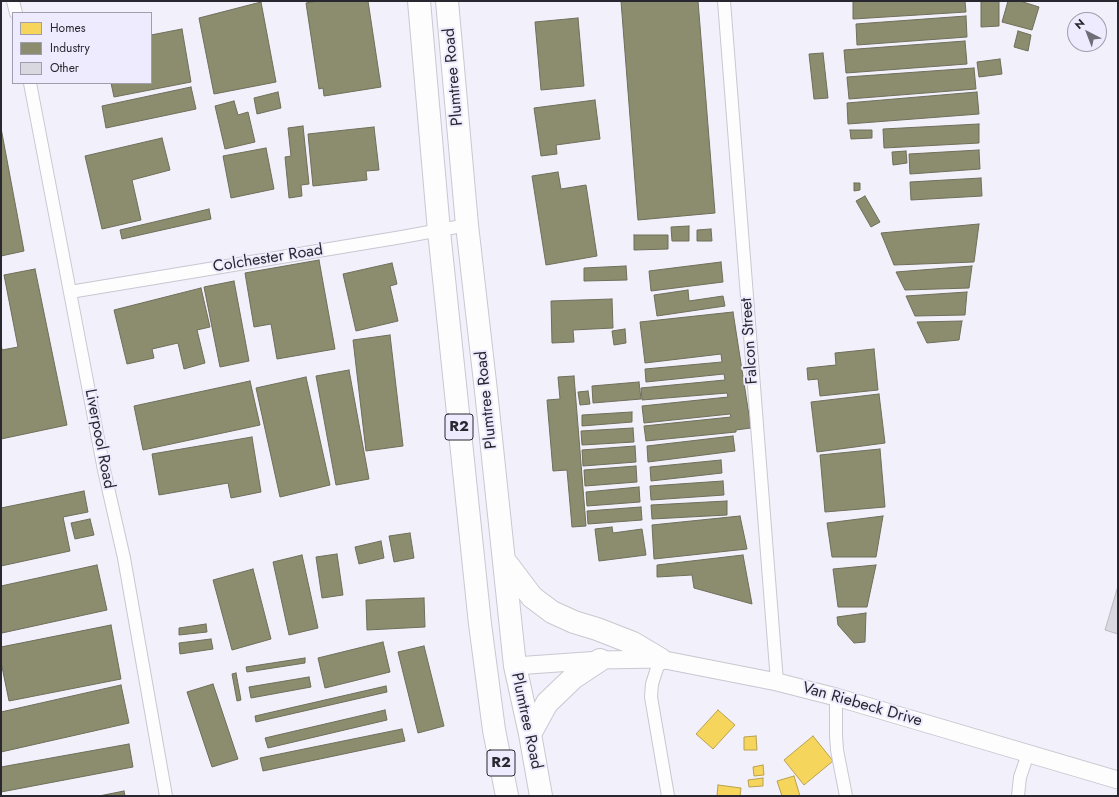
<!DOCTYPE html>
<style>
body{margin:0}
#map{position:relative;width:1119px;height:797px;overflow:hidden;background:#f2f0fa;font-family:Jost,sans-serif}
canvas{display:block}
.frame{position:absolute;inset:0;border:2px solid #29272f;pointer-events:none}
.legend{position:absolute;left:12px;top:12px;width:140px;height:72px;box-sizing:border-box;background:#efebff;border:1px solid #a09dac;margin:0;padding:5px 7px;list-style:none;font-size:12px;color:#29272f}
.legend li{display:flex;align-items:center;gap:8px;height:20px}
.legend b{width:20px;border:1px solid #a09dac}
.north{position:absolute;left:1067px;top:12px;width:40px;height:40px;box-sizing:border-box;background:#efebff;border:1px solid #a09dac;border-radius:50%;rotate:318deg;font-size:11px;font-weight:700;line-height:16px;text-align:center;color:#29272f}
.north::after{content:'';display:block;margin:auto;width:14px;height:18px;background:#6f6d76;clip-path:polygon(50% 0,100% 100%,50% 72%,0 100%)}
</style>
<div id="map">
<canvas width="1119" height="797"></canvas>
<div class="frame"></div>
<ul class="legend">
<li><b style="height:11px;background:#f6d55c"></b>Homes</li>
<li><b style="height:11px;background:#8c8c6e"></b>Industry</li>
<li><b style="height:11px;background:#d9d8e0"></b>Other</li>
</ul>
<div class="north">N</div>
</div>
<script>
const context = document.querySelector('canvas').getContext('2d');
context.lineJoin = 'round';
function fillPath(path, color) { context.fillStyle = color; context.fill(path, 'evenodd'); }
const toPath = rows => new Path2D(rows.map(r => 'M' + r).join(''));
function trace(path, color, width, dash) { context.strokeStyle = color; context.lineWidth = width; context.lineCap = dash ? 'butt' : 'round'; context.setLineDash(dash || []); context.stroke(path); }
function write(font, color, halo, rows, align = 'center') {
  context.font = font + ' Jost,sans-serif'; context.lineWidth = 4; context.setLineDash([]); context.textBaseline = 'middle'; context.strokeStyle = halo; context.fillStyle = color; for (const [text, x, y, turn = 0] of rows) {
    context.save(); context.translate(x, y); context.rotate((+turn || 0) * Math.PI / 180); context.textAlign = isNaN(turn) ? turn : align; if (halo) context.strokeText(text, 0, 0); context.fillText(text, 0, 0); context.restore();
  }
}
const homes = toPath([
 [718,710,735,725,713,749,696,734,718,710],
 [756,736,757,750,744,750,744,737,756,736],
 [813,736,833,761,804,785,784,760,813,736],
 [763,765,764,775,754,776,753,767,763,765],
 [794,776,800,796,782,796,777,781,794,776],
 [763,778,763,786,749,787,748,780,763,778],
 [718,785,741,788,740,796,717,796,718,785]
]);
fillPath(homes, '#f6d55c');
trace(homes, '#b8a14e', 1);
const industry = toPath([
 [317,1,368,1,381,87,324,96,323,88,319,89,306,3,317,1],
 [621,1,698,1,715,213,638,220,621,1],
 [853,1,965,1,966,12,853,19,853,1],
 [981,1,999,1,999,26,981,27,981,1],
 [1008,1,1020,1,1039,7,1032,30,1002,22,1008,1],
 [261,2,276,82,214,94,199,18,261,2],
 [966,16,967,37,857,45,856,24,966,16],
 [578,18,584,86,541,90,535,22,578,18],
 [182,29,191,82,114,97,111,83,151,83,151,35,182,29],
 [1018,31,1031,35,1028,51,1014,47,1018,31],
 [965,41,967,64,846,73,844,50,965,41],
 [823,53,828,98,814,99,809,54,823,53],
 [1000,59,1002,74,979,77,977,62,1000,59],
 [974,68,976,89,849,99,847,77,974,68],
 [191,87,196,109,106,128,102,106,191,87],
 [278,92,281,108,257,114,254,98,278,92],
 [977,92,979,114,848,124,847,103,977,92],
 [595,100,600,139,556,145,557,154,541,156,534,108,595,100],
 [234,101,238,115,248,112,255,142,225,149,215,106,234,101],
 [979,124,979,143,884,148,883,129,979,124],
 [303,126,309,184,301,185,302,196,289,198,285,157,291,156,288,128,303,126],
 [374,127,379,170,366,171,367,180,313,186,308,134,374,127],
 [1,128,24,251,1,256,1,128],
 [850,130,872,130,872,138,851,139,850,130],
 [162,138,170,170,132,180,141,220,102,229,85,156,162,138],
 [266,148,274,189,231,198,223,156,266,148],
 [979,150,980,169,910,174,909,154,979,150],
 [906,151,907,163,893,165,892,152,906,151],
 [558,172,561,189,586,185,597,256,546,265,532,176,558,172],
 [981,178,982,196,911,200,910,182,981,178],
 [854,183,860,183,860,190,854,191,854,183],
 [865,196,880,222,871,227,856,201,865,196],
 [209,209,211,219,122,239,120,230,209,209],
 [979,224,974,262,894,265,881,233,979,224],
 [689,226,689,241,672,241,671,227,689,226],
 [711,229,712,241,697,241,697,230,711,229],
 [634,235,668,235,668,249,634,250,634,235],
 [319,260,335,349,277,359,271,324,254,327,245,273,319,260],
 [721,262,723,282,651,291,649,271,721,262],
 [392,263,397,284,390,286,398,321,356,331,343,274,392,263],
 [626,266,627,280,584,281,584,268,626,266],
 [972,266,969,288,905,290,896,272,972,266],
 [35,269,67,425,1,439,1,343,2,350,18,347,4,275,35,269],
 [234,281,249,361,220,367,204,287,234,281],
 [201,288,210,327,197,330,205,363,184,369,178,343,152,349,154,358,127,364,114,310,201,288],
 [688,290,689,301,723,296,725,306,657,316,654,295,688,290],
 [967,292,965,315,915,316,906,296,967,292],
 [612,299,613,328,573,330,574,342,552,343,551,301,612,299],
 [733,312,751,428,736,430,736,432,646,441,644,426,731,417,730,414,644,423,642,406,728,397,727,393,642,400,641,388,725,380,724,374,646,382,645,369,722,362,721,354,645,363,640,322,733,312],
 [962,321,959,340,927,343,917,322,962,321],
 [625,329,626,343,614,345,612,331,625,329],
 [390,335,403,446,366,451,353,340,390,335],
 [874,349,878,390,820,396,818,379,808,380,807,368,836,365,835,353,874,349],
 [349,370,369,479,336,485,316,376,349,370],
 [574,376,586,526,572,527,567,470,553,471,547,400,560,399,558,377,574,376],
 [306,377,330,485,280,497,256,388,306,377],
 [250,381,260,425,143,450,134,406,250,381],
 [639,382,641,399,593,403,592,386,639,382],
 [588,391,590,404,580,405,578,392,588,391],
 [879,394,885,443,817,452,811,402,879,394],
 [632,412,632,422,582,426,582,415,632,412],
 [633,428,634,442,582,445,581,431,633,428],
 [733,436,735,451,648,462,647,446,733,436],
 [252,437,261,492,231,498,228,483,159,495,152,454,252,437],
 [635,446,636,462,583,466,582,450,635,446],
 [880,449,885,507,825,512,820,455,880,449],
 [721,460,722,473,651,481,650,467,721,460],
 [636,466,637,482,585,486,584,470,636,466],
 [723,481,724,495,651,500,650,486,723,481],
 [639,487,640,502,587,506,586,492,639,487],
 [84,491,88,512,63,517,70,551,1,566,1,508,84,491],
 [727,501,727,515,652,519,651,505,727,501],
 [641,507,642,520,588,524,587,511,641,507],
 [740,516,747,549,654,559,652,525,740,516],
 [883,516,876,557,832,557,827,523,883,516],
 [90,519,94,535,75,539,71,523,90,519],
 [612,527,613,533,642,529,646,555,599,561,595,529,612,527],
 [410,533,414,558,394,562,389,536,410,533],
 [381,541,384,558,359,564,355,547,381,541],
 [337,554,343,595,322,598,316,557,337,554],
 [302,555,318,628,289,635,273,562,302,555],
 [743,555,752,604,694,588,692,575,657,577,657,565,743,555],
 [97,565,107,610,2,633,1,628,1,586,97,565],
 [876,565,867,607,838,607,833,569,876,565],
 [253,569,271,639,232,650,213,580,253,569],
 [424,598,425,627,367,630,366,600,424,598],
 [866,613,865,642,854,643,838,625,837,617,866,613],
 [206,624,207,632,179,635,179,628,206,624],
 [111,625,121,679,9,701,1,662,1,647,111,625],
 [211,639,213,649,180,654,179,643,211,639],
 [383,642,390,672,325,688,318,658,383,642],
 [424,646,444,726,418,733,398,652,424,646],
 [305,658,305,663,247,672,246,667,305,658],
 [236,673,241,700,237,701,232,674,236,673],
 [309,677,311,687,251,698,249,687,309,677],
 [213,684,238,759,212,767,187,692,213,684],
 [121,685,129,723,1,752,1,712,121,685],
 [386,686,387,692,256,722,255,716,386,686],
 [385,710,387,720,268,748,265,738,385,710],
 [402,729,405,741,263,771,260,758,402,729],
 [129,744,133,767,1,792,1,767,129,744],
 [124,791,125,796,99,796,124,791]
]);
fillPath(industry, '#8c8c6e');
trace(industry, '#6e6e5b', 1);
const building = toPath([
 [1118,586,1118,634,1105,630,1118,586]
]);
fillPath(building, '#d9d8e0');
trace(building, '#bbbac1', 1);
const street = toPath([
 [13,1,16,13],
 [724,1,777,682],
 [30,83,104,470,124,558,166,796],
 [70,292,402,237,467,225],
 [660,659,652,684,651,697,668,796],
 [836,697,836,735,837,750,846,796],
 [1018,796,1020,777,1028,754]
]);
const secondary = toPath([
 [515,666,600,660,660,659,777,682,836,697,1118,780]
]);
const highway = toPath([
 [419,1,439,231,480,624,494,730,507,796],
 [447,1,467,225,486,391,515,666,530,734,541,796],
 [504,560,532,597,552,612,574,622,597,629,633,643,660,659],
 [530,734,547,703,573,678,600,660]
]);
trace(street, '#c9c7d0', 14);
trace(secondary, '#c9c7d0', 19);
trace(highway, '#c9c7d0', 24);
trace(street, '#fdfdfe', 12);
trace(secondary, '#fdfdfe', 17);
trace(highway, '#fdfdfe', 22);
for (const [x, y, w] of [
 [459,427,28],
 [501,763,28]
]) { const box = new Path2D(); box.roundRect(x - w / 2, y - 13, w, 26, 3); context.fillStyle = '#efebff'; context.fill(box); trace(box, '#29272f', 1); }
write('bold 15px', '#29272f', null, [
 ["R2",459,427],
 ["R2",501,763]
]);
write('16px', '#29272f', '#efebff', [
 ["Plumtree Road",454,77,-95],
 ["Colchester Road",268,259,-9],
 ["Falcon Street",750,341,-94],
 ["Plumtree Road",487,400,-96],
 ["Liverpool Road",99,439,79],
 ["Van Riebeck Drive",862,705,16],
 ["Plumtree Road",526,721,78]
]);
</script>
